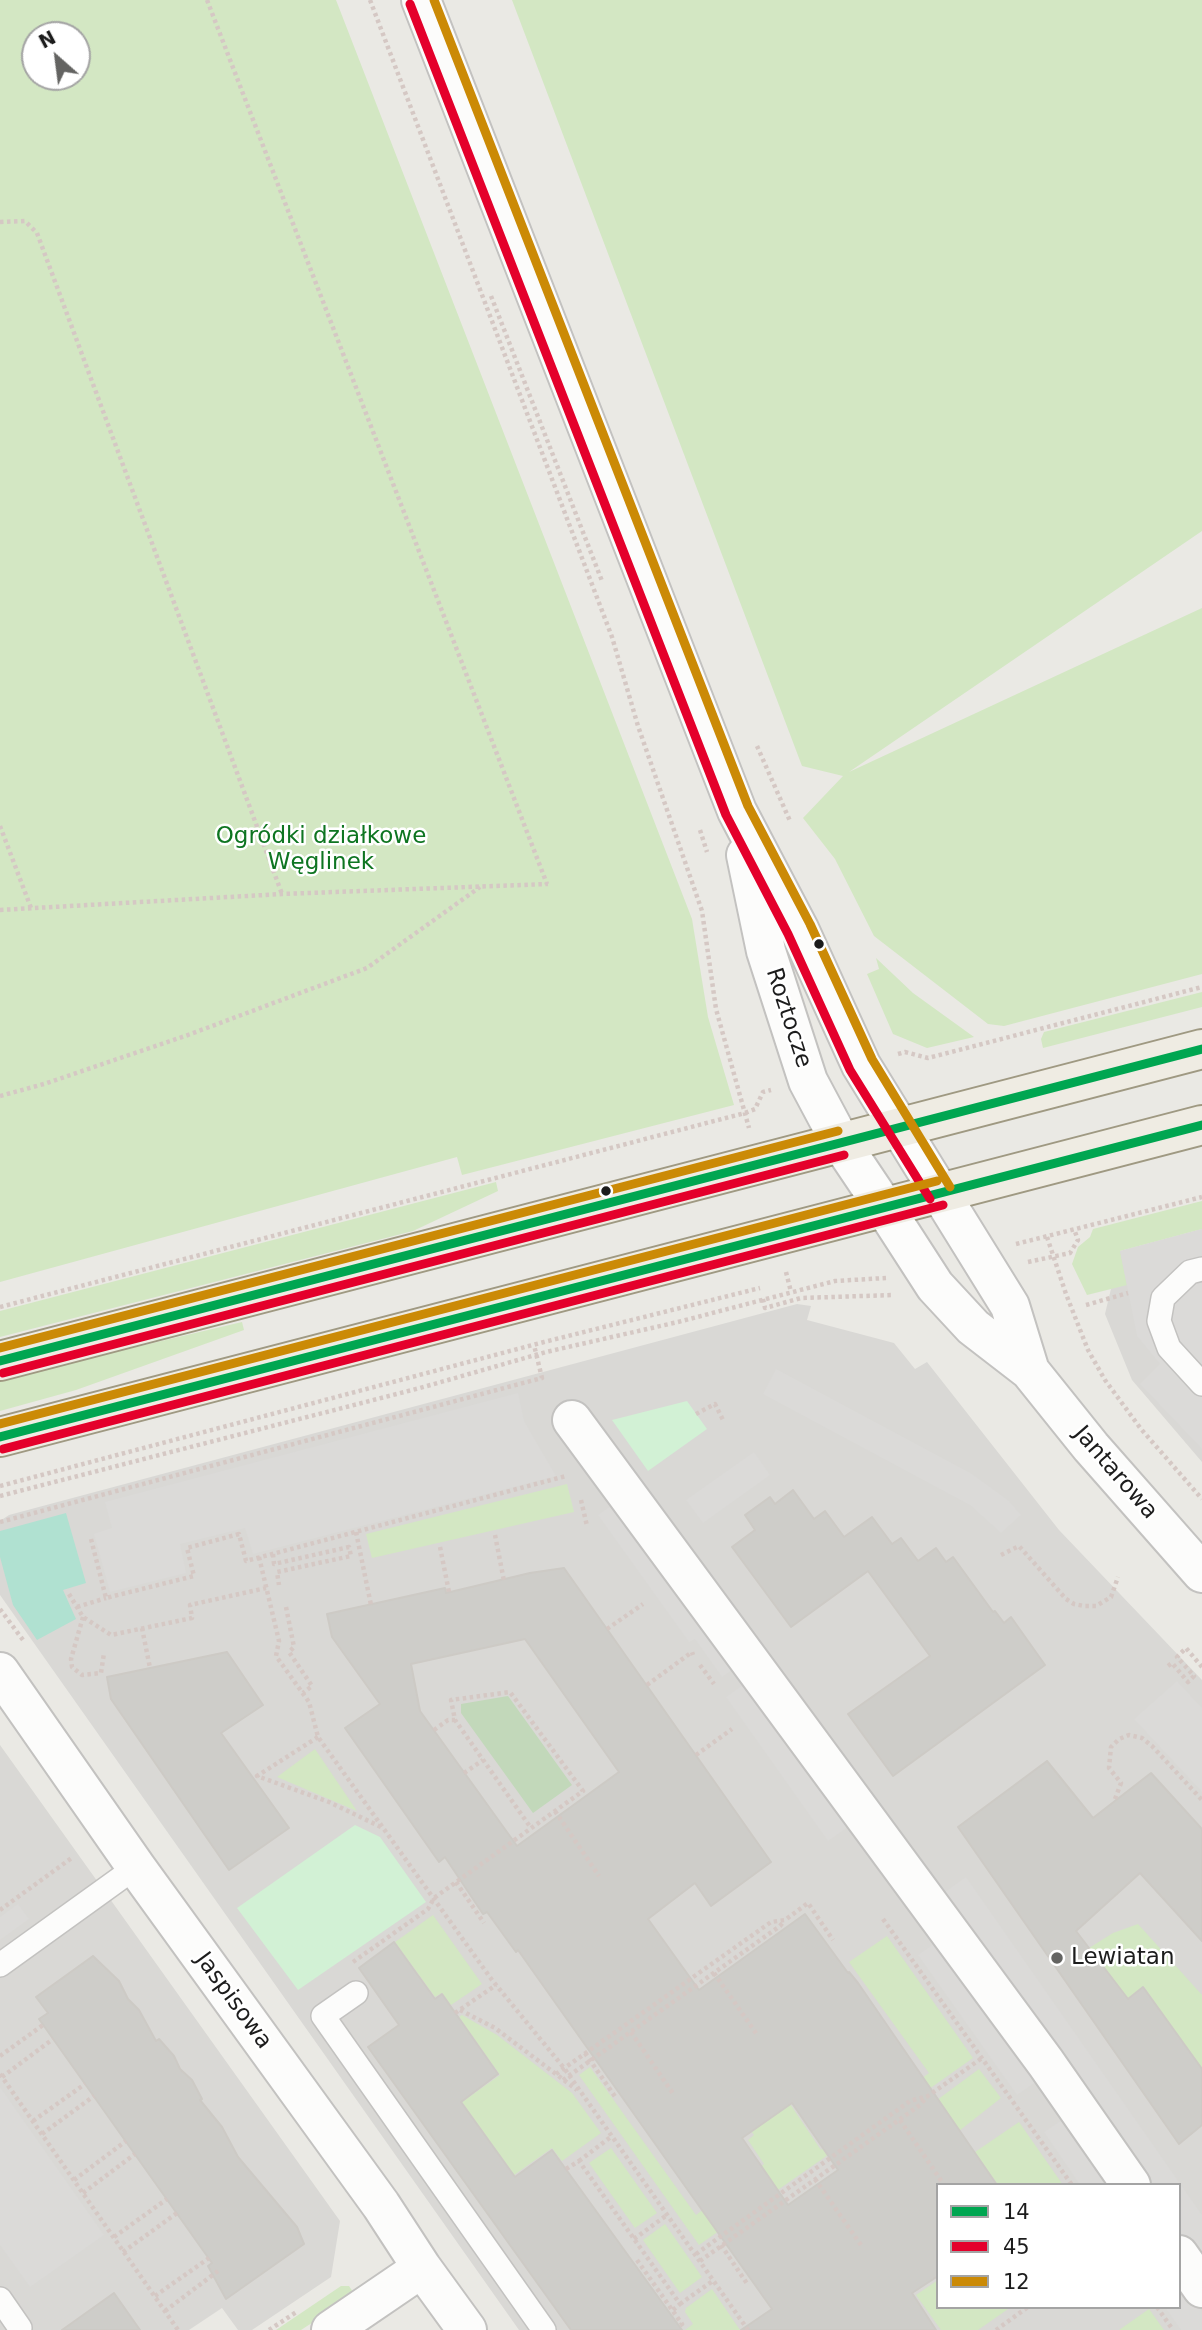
<!DOCTYPE html>
<meta charset="utf-8">
<style>
body{margin:0}
#map{position:relative;width:1202px;height:2330px;overflow:hidden;background:#eae9e4;font-family:"DejaVu Sans",sans-serif}
canvas{display:block}
.legend{position:absolute;left:936px;top:2183px;width:245px;height:126px;box-sizing:border-box;background:#fff;border:2px solid #a4a4a4;margin:0;padding:9px 12px;list-style:none;font-size:21px;color:#1c1c1c}
.legend li{display:flex;align-items:center;gap:14px;height:35px}
.legend b{width:35px;border:2px solid #a4a4a4}
.north{position:absolute;left:21px;top:21px;width:70px;height:70px;box-sizing:border-box;background:#fff;border:2px solid #a4a4a4;border-radius:50%;rotate:332deg;font-size:19px;font-weight:700;line-height:28px;text-align:center;color:#1c1c1c}
.north::after{content:'';display:block;margin:auto;width:24px;height:32px;background:#646462;clip-path:polygon(50% 0,100% 100%,50% 72%,0 100%)}
</style>
<div id="map">
<canvas width="1202" height="2330"></canvas>
<ul class="legend">
<li><b style="height:9px;background:#00a651"></b>14</li>
<li><b style="height:9px;background:#e4002b"></b>45</li>
<li><b style="height:9px;background:#cb8a06"></b>12</li>
</ul>
<div class="north">N</div>
</div>
<script>
const context = document.querySelector('canvas').getContext('2d');
context.lineJoin = 'round';
function fillPath(path, color) { context.fillStyle = color; context.fill(path, 'evenodd'); }
const toPath = rows => new Path2D(rows.map(r => 'M' + r).join(''));
function trace(path, color, width, dash) { context.strokeStyle = color; context.lineWidth = width; context.lineCap = dash ? 'butt' : 'round'; context.setLineDash(dash || []); context.stroke(path); }
function write(font, color, halo, rows, align = 'center') {
  context.font = font + ' "DejaVu Sans",sans-serif'; context.lineWidth = 5; context.setLineDash([]); context.textBaseline = 'middle'; context.strokeStyle = halo; context.fillStyle = color; for (const [text, x, y, turn = 0] of rows) {
    context.save(); context.translate(x, y); context.rotate((+turn || 0) * Math.PI / 180); context.textAlign = isNaN(turn) ? turn : align; if (halo) context.strokeText(text, 0, 0); context.fillText(text, 0, 0); context.restore();
  }
}
fillPath(toPath([
 [1202,1229,1202,1462,1132,1380,1105,1314,1120,1251],
 [797,1304,811,1306,807,1320,894,1343,915,1369,927,1362,1059,1530,1202,1680,1202,2330,519,2330,0,1595,0,1521,9,1515],
 [938,2185,1179,2185,1179,2307,938,2307],
 [0,1745,340,2221,331,2277,252,2330,238,2330,222,2308,189,2330,0,2330]
]), '#d9d8d5');
fillPath(toPath([
 [0,0,336,0,692,919,708,1017,734,1105,462,1175,457,1157,0,1282],
 [35,35,77,35,77,77,35,77],
 [512,0,1202,0,1202,531,849,772,1202,608,1202,974,1004,1026,988,1024,874,936,835,859,803,818,843,776,802,766],
 [876,958,913,993,974,1037,927,1048,893,1034,867,974,879,969],
 [1202,992,1202,1007,1043,1048,1041,1039,1044,1032],
 [496,1182,498,1191,413,1231,0,1337,0,1311],
 [1202,1201,1202,1229,1120,1251,1127,1285,1087,1295,1072,1264,1078,1247,1090,1237,1093,1229],
 [242,1322,244,1330,76,1390,0,1411,0,1379],
 [567,1484,574,1512,372,1558,366,1534],
 [315,1749,357,1811,277,1777],
 [433,1915,482,1984,451,2005,442,1993,435,1997,395,1942],
 [1138,1924,1202,1995,1202,2069,1144,1987,1128,1999,1089,1948,1113,1933],
 [887,1936,973,2058,922,2094,911,2097,699,2245,579,2075,590,2067,696,2215,764,2164,748,2140,754,2135,745,2123,784,2095,821,2150,929,2073,849,1962],
 [462,2015,497,2035,572,2093,601,2133,562,2161,552,2148,514,2175,462,2102,500,2075,459,2017],
 [979,2069,1001,2098,959,2131,937,2100],
 [1019,2122,1063,2185,998,2185,975,2152],
 [611,2148,657,2213,635,2228,589,2163],
 [665,2224,702,2277,680,2293,643,2240],
 [938,2280,938,2307,1011,2307,978,2330,941,2330,916,2295],
 [341,2286,349,2286,355,2295,301,2330,276,2330],
 [712,2289,740,2330,685,2330,693,2324,685,2312,686,2308],
 [1149,2309,1164,2330,1119,2330]
]), '#d3e7c3');
fillPath(toPath([
 [508,1696,572,1785,533,1813,461,1713,461,1704]
]), '#c2d8ba');
fillPath(toPath([
 [687,1401,707,1429,648,1471,612,1420],
 [355,1825,380,1837,426,1902,298,1990,237,1908]
]), '#d2f1d5');
fillPath(toPath([
 [66,1513,86,1583,63,1590,76,1619,37,1640,13,1605,0,1557,0,1531]
]), '#b0e1d1');
fillPath(toPath([
 [1202,1229,1202,1449,1140,1384,1160,1364,1137,1336,1120,1251],
 [776,1369,972,1474,1009,1501,1021,1515,1001,1533,970,1505,763,1394],
 [518,1393,524,1421,556,1476,253,1554,245,1528,180,1544,186,1573,110,1592,94,1534,112,1528,105,1502],
 [754,1452,770,1475,703,1523,686,1500],
 [621,1499,739,1665,722,1677,695,1639,689,1642,598,1515],
 [753,1678,855,1822,828,1841,726,1697],
 [1177,1681,1202,1708,1202,1792,1134,1719],
 [966,1877,1202,2215,1202,2265,1179,2233,1179,2185,1146,2185,942,1894],
 [18,1904,29,1919,0,1940,0,1917],
 [941,1939,1040,2079,1017,2095,918,1955],
 [0,2087,104,2235,30,2287,0,2245],
 [1065,2118,1112,2185,1080,2185,1044,2132],
 [1183,2284,1202,2311,1202,2330,1181,2330,1165,2307,1179,2307,1179,2287]
]), '#dbdad8');
const building = toPath([
 [793,1490,814,1519,825,1511,844,1537,872,1517,892,1544,901,1538,918,1561,936,1548,946,1562,953,1557,993,1612,995,1611,1004,1623,1011,1617,1045,1665,893,1776,848,1714,930,1656,868,1571,791,1627,732,1547,755,1530,745,1515,770,1497,775,1504,793,1490],
 [564,1568,771,1862,711,1906,695,1883,648,1919,699,1990,805,1914,848,1973,849,1972,858,1983,997,2185,938,2185,938,2276,912,2293,936,2330,741,2330,772,2309,518,1950,516,1952,487,1912,483,1914,445,1857,439,1862,345,1728,380,1704,332,1637,327,1614,445,1588,446,1593,530,1573,564,1568],
 [525,1639,619,1772,517,1846,420,1711,411,1664,525,1639],
 [792,2103,838,2170,788,2205,742,2138,792,2103],
 [227,1652,263,1705,221,1733,289,1828,229,1870,111,1699,107,1677,227,1652],
 [1047,1761,1093,1818,1151,1773,1202,1829,1202,1941,1140,1873,1076,1931,1128,1999,1143,1987,1202,2069,1202,2125,1179,2144,958,1827,1047,1761],
 [394,1942,435,1999,442,1994,498,2074,461,2102,515,2177,552,2150,682,2330,571,2330,368,2047,399,2025,359,1968,394,1942],
 [93,1956,119,1981,128,1999,139,2010,156,2041,159,2039,174,2056,180,2069,192,2080,202,2099,200,2100,222,2127,238,2157,297,2227,304,2244,226,2299,208,2266,212,2263,39,2019,48,2013,36,1997,93,1956],
 [114,2293,140,2330,62,2330,114,2293]
]);
fillPath(building, '#cecdc9');
trace(building, '#cdcac5', 2);
const service = toPath([
 [1202,1269,1190,1272,1163,1298,1159,1321,1169,1348,1202,1384],
 [0,1965,136,1867],
 [356,1993,323,2016,544,2330],
 [0,2299,20,2328]
]);
const minor = toPath([
 [940,1193,1010,1306,1030,1371],
 [884,1207,935,1286,973,1327,1030,1371,1091,1447,1202,1573],
 [572,1420,1046,2063,1131,2185],
 [0,1672,136,1867,381,2205,422,2268,467,2330],
 [1179,2255,1202,2288],
 [331,2330,422,2268]
]);
const tertiary = toPath([
 [421,0,737,811,799,929,861,1065,940,1193],
 [746,855,766,951,808,1081,841,1143,884,1207]
]);
const primary = toPath([
 [0,1361,1202,1049],
 [0,1437,1202,1125]
]);
trace(service, '#c3c2c0', 26);
trace(minor, '#c3c2c0', 42);
trace(tertiary, '#c3c2c0', 42);
trace(primary, '#9f9982', 42);
trace(toPath([
 [207,0,547,884],
 [370,0,612,637,638,726,702,911,716,1009,749,1128],
 [0,222,25,221,37,233,282,894],
 [491,296,602,581],
 [757,746,790,821],
 [0,826,31,908],
 [700,830,707,852],
 [0,910,282,894,548,884],
 [898,1054,905,1052,928,1058,1202,987],
 [0,1096,44,1084,188,1035,367,968,480,887],
 [1047,1237,1066,1294,1088,1350,1105,1380,1141,1429,1202,1499],
 [1016,1244,1202,1197],
 [1028,1262,1070,1253,1078,1240,1074,1229],
 [786,1272,791,1292],
 [763,1299,765,1308,801,1298,894,1295],
 [1086,1305,1128,1293],
 [0,1307,745,1113,755,1109,763,1092,771,1090],
 [696,1414,715,1404,723,1420],
 [0,1486,544,1342,760,1288],
 [0,1496,420,1388,546,1352,678,1322,835,1281,886,1278],
 [581,1500,587,1526],
 [0,1522,542,1378,534,1345],
 [356,1532,371,1605],
 [495,1535,504,1581],
 [91,1539,106,1598,194,1576,187,1548,239,1534,246,1561,566,1476],
 [440,1547,449,1592],
 [273,1554,274,1564,349,1547,351,1556,277,1572,279,1585],
 [1001,1555,1019,1546,1066,1599,1074,1604,1084,1606,1096,1606,1111,1597,1118,1577],
 [259,1557,279,1641,276,1656,309,1702,318,1737,492,1980,564,2068,748,2330],
 [69,1594,83,1617,111,1635,192,1618,190,1605,266,1588],
 [77,1607,106,1598],
 [286,1607,294,1647,289,1652,312,1686,303,1693],
 [0,1609,23,1640],
 [83,1617,71,1659,72,1667,82,1675,101,1673,104,1653],
 [142,1628,150,1668],
 [607,1629,643,1604],
 [700,1665,714,1684],
 [1168,1666,1172,1663,1188,1682,1194,1676,1177,1657,1186,1648,1202,1667],
 [647,1685,692,1652,693,1655],
 [434,1730,448,1720,455,1720],
 [318,1737,257,1776,329,1802,381,1827],
 [696,1755,732,1729],
 [464,1773,483,1760],
 [1115,1799,1121,1783,1109,1768,1111,1747,1119,1739,1129,1735,1142,1738,1152,1746,1202,1800],
 [555,1811,599,1876],
 [456,1882,484,1923],
 [0,1910,73,1857],
 [883,1919,1072,2185],
 [353,1962,428,1909,434,1898,555,1811,583,1791,510,1692,451,1700,455,1720,531,1828],
 [714,1973,758,2036],
 [460,2010,495,2028,577,2090],
 [455,2013,496,1985],
 [631,2032,674,2095],
 [585,2053,616,2098],
 [0,2056,43,2025],
 [0,2074,178,2330],
 [556,2074,771,1922,785,1920,808,1903,833,1940],
 [2,2077,53,2039],
 [563,2080,780,1926,784,1921],
 [900,2120,944,2185],
 [33,2121,85,2084],
 [42,2134,94,2096],
 [579,2161,612,2136],
 [566,2169,579,2161,680,2304,673,2310],
 [815,2179,863,2248],
 [74,2180,126,2141],
 [83,2193,135,2154],
 [114,2237,167,2199],
 [634,2239,667,2215],
 [721,2245,748,2285],
 [123,2252,177,2213],
 [696,2254,910,2101,928,2096,982,2058],
 [637,2260,682,2324,679,2326],
 [700,2261,920,2105,927,2097],
 [155,2296,209,2258],
 [680,2304,714,2280],
 [1157,2307,1173,2330],
 [165,2311,218,2271],
 [269,2330,298,2311],
 [996,2330,1028,2307]
]), '#d5c8c4', 4.5, [3.5, 3.5]);
trace(service, '#fcfcfb', 23);
trace(minor, '#fcfcfb', 38);
trace(tertiary, '#fcfcfb', 38);
trace(primary, '#efece3', 38);
trace(toPath([
 [0,1361,1202,1049],
 [0,1437,1202,1125]
]), '#00a651', 9);
trace(toPath([
 [410,4,726,815,788,934,850,1070,930,1199],
 [3,1373,844,1155],
 [3,1449,943,1205]
]), '#e4002b', 9);
trace(toPath([
 [434,0,748,806,810,924,872,1059,950,1187],
 [0,1348,838,1131],
 [0,1424,937,1181]
]), '#cb8a06', 9);
for (const [x, y, r, color] of [
 [819,944,6,"#1c1c1c"],
 [606,1191,6,"#1c1c1c"],
 [1057,1958,7,"#646462"]
]) { const dot = new Path2D(); dot.arc(x, y, r, 0, 2 * Math.PI); context.fillStyle = color; context.fill(dot); trace(dot, '#fff', 2.5); }
write('23px', '#0e7521', '#fff', [
 ["Ogródki działkowe",321,837],
 ["Węglinek",321,863]
]);
write('23px', '#1c1c1c', '#fff', [
 ["Roztocze",788,1018,72],
 ["Jantarowa",1115,1473,49],
 ["Jaspisowa",233,2001,54]
]);
write('23px', '#1c1c1c', '#fff', [
 ["Lewiatan",1071,1958]
], 'left');
</script>
